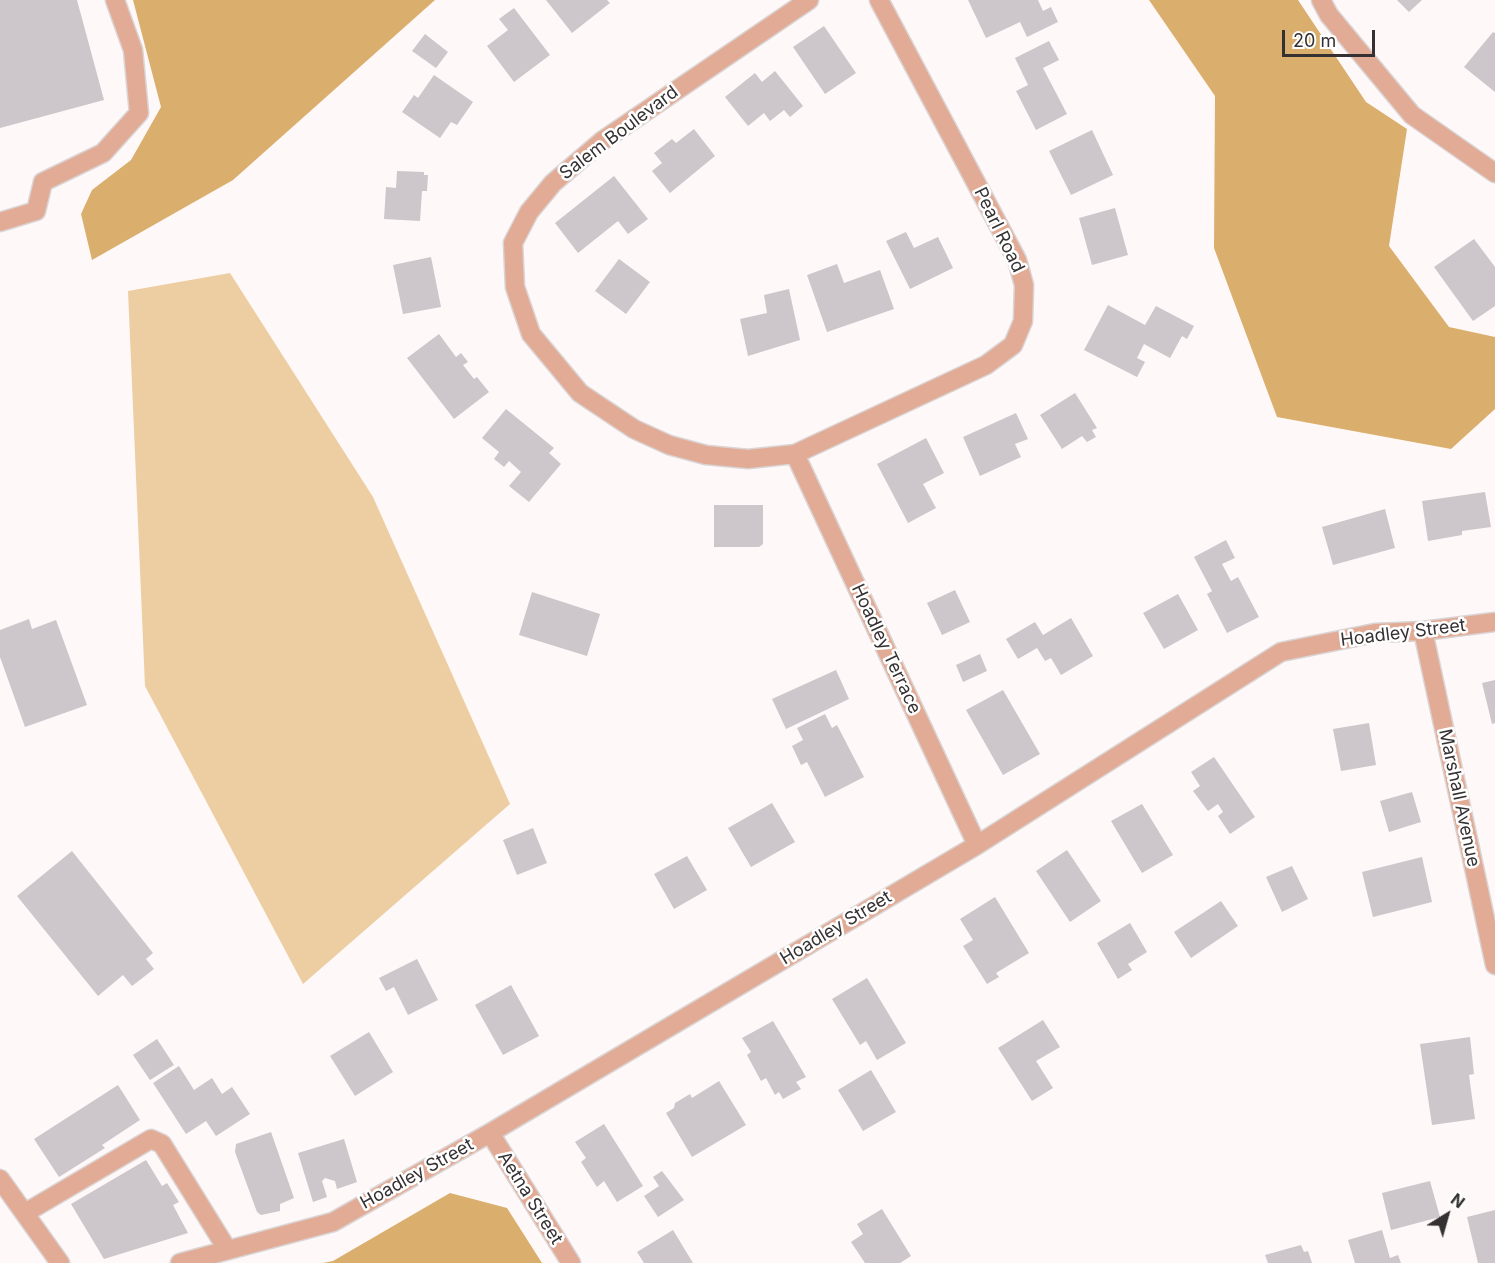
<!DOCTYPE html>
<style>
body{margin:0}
#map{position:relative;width:1495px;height:1263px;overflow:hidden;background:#fef8f8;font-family:Inter,sans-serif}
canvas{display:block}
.north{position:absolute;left:1417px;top:1185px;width:60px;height:60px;-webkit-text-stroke:4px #fff;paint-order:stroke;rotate:37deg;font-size:16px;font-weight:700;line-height:24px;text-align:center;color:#353132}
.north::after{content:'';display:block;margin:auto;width:21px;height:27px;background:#353132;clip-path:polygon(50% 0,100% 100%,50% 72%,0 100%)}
.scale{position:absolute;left:1282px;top:30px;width:93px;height:27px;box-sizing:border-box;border:3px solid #353132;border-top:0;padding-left:8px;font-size:18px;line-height:21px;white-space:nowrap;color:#353132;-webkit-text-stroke:4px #fff;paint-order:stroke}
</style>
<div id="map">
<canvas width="1495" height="1263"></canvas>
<div class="north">N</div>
<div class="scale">20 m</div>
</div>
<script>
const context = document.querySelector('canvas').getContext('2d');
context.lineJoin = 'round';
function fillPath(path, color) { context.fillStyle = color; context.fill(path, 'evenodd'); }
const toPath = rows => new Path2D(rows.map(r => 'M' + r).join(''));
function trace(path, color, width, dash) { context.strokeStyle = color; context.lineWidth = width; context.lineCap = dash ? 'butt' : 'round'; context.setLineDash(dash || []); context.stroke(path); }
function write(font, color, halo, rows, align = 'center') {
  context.font = font + ' Inter,sans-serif'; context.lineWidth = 5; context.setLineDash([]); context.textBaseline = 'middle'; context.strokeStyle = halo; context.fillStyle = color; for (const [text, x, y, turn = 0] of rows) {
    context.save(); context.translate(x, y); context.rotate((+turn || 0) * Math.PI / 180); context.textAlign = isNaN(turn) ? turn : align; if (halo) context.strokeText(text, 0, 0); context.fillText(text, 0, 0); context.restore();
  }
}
fillPath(toPath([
 [230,273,373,497,510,804,303,984,145,686,128,291]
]), '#eccea2');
fillPath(toPath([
 [133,0,435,0,233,180,92,260,81,214,92,190,131,160,161,107],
 [1149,0,1298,0,1366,102,1407,129,1389,246,1449,327,1495,337,1495,409,1451,449,1277,417,1214,248,1215,96],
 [450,1193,507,1208,542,1263,323,1263,333,1261]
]), '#daae6c');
fillPath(toPath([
 [0,0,77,0,104,100,0,128],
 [546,0,607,0,610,3,572,33],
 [968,0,1038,0,1043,11,1051,7,1058,22,1027,37,1020,22,986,38],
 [1397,0,1422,0,1409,12],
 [514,8,550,55,514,82,487,46,508,30,499,19],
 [824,26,856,73,825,94,793,47],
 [1493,32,1495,33,1495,92,1464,67],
 [425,34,448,52,436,68,412,51],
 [1049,41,1059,60,1043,68,1067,114,1036,130,1016,91,1028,85,1015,58],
 [775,71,803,106,790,117,784,110,770,121,764,113,748,126,725,97,755,73,762,82],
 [434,75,473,102,457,125,451,122,440,138,402,112,414,95,418,98],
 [694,129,715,156,670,193,652,171,662,163,654,153,672,139,676,143],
 [1092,130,1113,175,1071,195,1049,151],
 [397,171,424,172,424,175,428,175,427,191,422,191,420,221,384,219,386,187,396,188],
 [614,176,648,219,628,234,618,221,578,253,555,223],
 [1115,208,1128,255,1092,265,1079,218],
 [906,232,914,248,938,237,953,268,910,289,886,241],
 [1474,239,1495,267,1495,306,1473,321,1434,267],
 [431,257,441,307,403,314,393,265],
 [619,259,650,282,626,314,595,291],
 [837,264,844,283,880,270,894,309,827,332,807,275],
 [789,289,800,340,748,356,740,319,767,313,764,295],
 [1108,305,1145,325,1156,306,1194,326,1187,339,1182,336,1170,358,1144,344,1137,358,1145,362,1137,377,1084,350],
 [439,334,456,357,461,353,468,362,463,365,474,379,477,377,489,392,454,419,407,358],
 [1075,393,1097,428,1092,430,1096,437,1087,442,1082,436,1062,449,1040,415],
 [506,409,554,448,549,453,561,464,529,502,509,486,521,472,509,461,504,467,494,459,499,452,482,438],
 [1016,413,1028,439,1015,444,1021,457,980,476,963,437],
 [926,438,944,473,923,484,936,508,908,523,877,464],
 [1485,492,1491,527,1462,531,1462,535,1428,541,1422,501],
 [714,505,763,505,763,544,759,547,714,547],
 [1385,509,1395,548,1333,565,1322,527],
 [1226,540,1235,558,1222,564,1231,581,1238,577,1259,617,1227,633,1207,594,1212,591,1194,557],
 [955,590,970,622,942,635,927,603],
 [532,592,600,614,587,656,519,635],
 [1178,594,1198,630,1164,649,1143,613],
 [1071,618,1093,656,1061,675,1051,658,1045,661,1037,648,1018,659,1006,639,1035,622,1043,635],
 [29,619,32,629,56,620,87,705,25,727,0,657,0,630],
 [980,654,987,671,963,682,956,665],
 [836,670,849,699,786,729,772,699],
 [1495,680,1495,723,1492,724,1482,683],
 [1003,690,1040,754,1003,775,966,710],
 [825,714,832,728,837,725,864,777,825,797,807,762,801,765,792,746,803,740,797,728],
 [1369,723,1376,765,1341,771,1333,729],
 [1214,757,1255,817,1230,834,1218,816,1223,812,1218,804,1208,811,1193,791,1200,786,1191,772],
 [1412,792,1421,822,1389,832,1380,801],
 [772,803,795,842,751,867,728,828],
 [1142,804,1173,855,1142,873,1111,821],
 [533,828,547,863,517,875,503,840],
 [1067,850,1101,901,1070,922,1036,871],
 [72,851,153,953,146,959,154,969,132,986,123,975,98,996,17,896],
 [687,856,707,890,674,909,654,874],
 [1422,857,1432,902,1373,917,1362,872],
 [1292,866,1308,899,1282,912,1266,877],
 [995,897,1029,953,996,973,999,977,987,984,963,946,973,940,960,919],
 [1221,901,1238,926,1191,958,1174,932],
 [1130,923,1147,952,1128,964,1132,970,1118,979,1097,943],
 [417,959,438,1000,408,1015,394,987,386,991,379,978],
 [867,978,906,1043,877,1060,866,1041,860,1045,832,999],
 [511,985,539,1036,503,1055,475,1005],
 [1043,1020,1060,1047,1036,1061,1053,1088,1032,1101,998,1048],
 [773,1021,806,1077,796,1082,801,1089,783,1099,779,1092,775,1095,766,1078,761,1081,747,1055,751,1052,742,1038],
 [369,1032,393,1072,355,1096,330,1056],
 [1470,1037,1474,1074,1469,1075,1475,1119,1432,1125,1420,1044],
 [157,1039,174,1065,150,1080,133,1055],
 [179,1066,194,1090,212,1078,222,1094,232,1087,250,1114,216,1136,206,1121,186,1134,153,1083],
 [871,1070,896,1112,863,1131,838,1090],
 [719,1081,746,1125,692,1157,666,1113,674,1108,675,1103,690,1094,692,1098],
 [118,1085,140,1120,102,1145,105,1148,59,1177,34,1139],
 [604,1124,643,1186,617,1202,604,1181,597,1187,581,1162,586,1158,575,1142],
 [271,1132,294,1198,280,1204,280,1211,261,1215,257,1212,235,1152,236,1144],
 [344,1139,357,1182,337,1189,335,1181,325,1178,322,1181,327,1197,313,1202,298,1153],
 [146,1160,162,1186,167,1183,179,1202,173,1205,188,1233,104,1259,71,1204],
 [662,1171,684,1200,658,1217,644,1196,659,1186,653,1177],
 [1430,1181,1440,1217,1391,1230,1382,1193],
 [882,1209,911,1256,900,1263,865,1263,851,1242,863,1234,857,1224],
 [1495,1210,1495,1263,1478,1263,1467,1217],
 [673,1230,693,1263,644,1263,637,1252],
 [1382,1230,1390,1258,1398,1255,1401,1263,1355,1263,1348,1240],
 [1301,1245,1304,1252,1308,1251,1312,1263,1268,1263,1265,1255]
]), '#cdc6cb');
const minor = toPath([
 [809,0,602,141,553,183,529,212,513,243,515,287,531,334,580,393,634,429,669,445,706,455,748,459,795,454,986,365,1013,345,1023,321,1024,285,1017,260,879,0],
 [1321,0,1329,15,1412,115,1495,173],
 [0,222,36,211,43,182,103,153,139,113,133,50,115,0],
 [795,454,977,845],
 [1423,631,1495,965],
 [490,1133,571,1263],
 [0,1179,60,1263],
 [25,1213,151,1139,162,1144,227,1249],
 [180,1263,333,1222,490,1133,977,845,1281,652,1375,633,1423,631,1495,622]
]);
trace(minor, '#dad4d4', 21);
trace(minor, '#e2ab95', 18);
write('18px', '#353132', '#fff', [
 ["Salem Boulevard",619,133,-37],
 ["Pearl Road",999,230,64],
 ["Hoadley Street",1403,633,-7],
 ["Hoadley Terrace",886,649,65],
 ["Marshall Avenue",1459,798,78],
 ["Hoadley Street",836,928,-31],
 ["Hoadley Street",417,1174,-29],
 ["Aetna Street",530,1198,58]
]);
</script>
